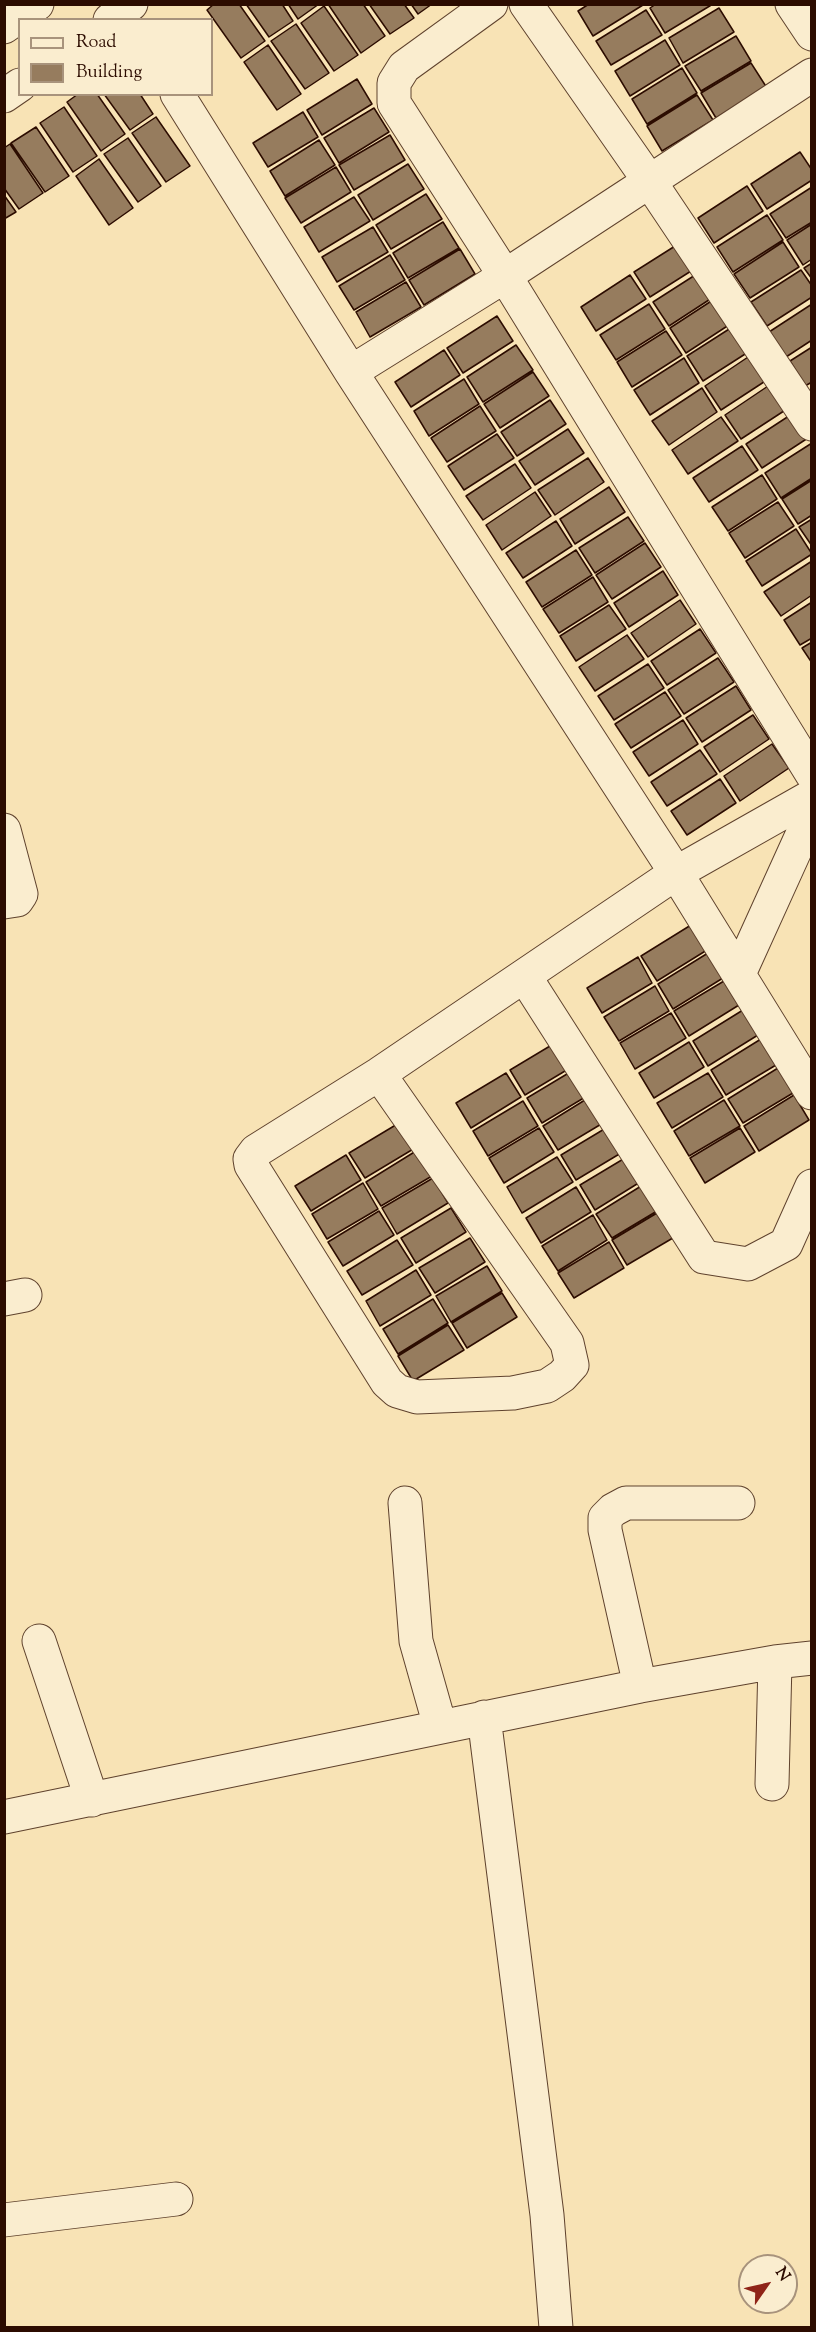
<!DOCTYPE html>
<style>
body{margin:0}
#map{position:relative;width:816px;height:2332px;overflow:hidden;background:#f8e3b5;font-family:"Sorts Mill Goudy",serif}
canvas{display:block}
.frame{position:absolute;inset:0;border:6px solid #2c0c00;pointer-events:none}
.legend{position:absolute;left:18px;top:18px;width:195px;height:78px;box-sizing:border-box;background:#faedcf;border:2px solid #a8937c;margin:0;padding:8px 10px;list-style:none;font-size:18px;color:#2c0c00}
.legend li{display:flex;align-items:center;gap:12px;height:30px}
.legend b{width:30px;border:2px solid #a8937c}
.north{position:absolute;left:738px;top:2254px;width:60px;height:60px;box-sizing:border-box;background:#faedcf;border:2px solid #a8937c;border-radius:50%;rotate:56deg;font-size:16px;font-weight:700;line-height:24px;text-align:center;color:#2c0c00}
.north::after{content:'';display:block;margin:auto;width:21px;height:27px;background:#8f2418;clip-path:polygon(50% 0,100% 100%,50% 72%,0 100%)}
</style>
<div id="map">
<canvas width="816" height="2332"></canvas>
<div class="frame"></div>
<ul class="legend">
<li><b style="height:8px;background:#faedcf"></b>Road</li>
<li><b style="height:16px;background:#967c5e"></b>Building</li>
</ul>
<div class="north">N</div>
</div>
<script>
const context = document.querySelector('canvas').getContext('2d');
context.lineJoin = 'round';
function fillPath(path, color) { context.fillStyle = color; context.fill(path, 'evenodd'); }
const toPath = rows => new Path2D(rows.map(r => 'M' + r).join(''));
function trace(path, color, width, dash) { context.strokeStyle = color; context.lineWidth = width; context.lineCap = dash ? 'butt' : 'round'; context.setLineDash(dash || []); context.stroke(path); }
const building = toPath([
 [214,4,239,4,265,41,241,58,207,10,214,4],
 [246,4,282,4,293,21,269,37,246,4],
 [288,4,319,4,298,19,288,4],
 [328,4,363,4,385,36,361,53,328,4],
 [369,4,404,4,414,18,390,34,369,4],
 [411,4,432,4,418,14,411,4],
 [589,4,642,4,643,5,593,36,578,11,589,4],
 [656,4,713,4,665,33,650,8,656,4],
 [324,6,358,55,334,71,301,23,324,6],
 [719,8,734,32,683,63,669,38,719,8],
 [646,10,662,35,611,65,596,41,646,10],
 [296,24,329,73,305,89,271,41,296,24],
 [736,36,751,61,701,91,685,66,736,36],
 [665,40,680,65,630,96,615,71,665,40],
 [268,45,301,94,277,110,244,62,268,45],
 [751,63,767,88,716,118,701,93,751,63],
 [682,68,697,93,647,124,632,99,682,68],
 [357,79,372,104,322,135,307,110,357,79],
 [78,94,97,94,125,134,101,151,67,102,78,94],
 [104,94,140,94,153,114,130,130,104,94],
 [697,95,713,120,662,151,647,126,697,95],
 [64,107,97,156,73,172,40,123,64,107],
 [374,108,389,132,339,163,324,138,374,108],
 [303,112,318,137,268,167,253,143,303,112],
 [156,117,190,166,166,182,132,133,156,117],
 [36,127,69,176,45,192,11,143,36,127],
 [390,135,405,160,354,190,339,165,390,135],
 [128,138,161,186,138,202,104,154,128,138],
 [319,140,335,165,285,196,270,171,319,140],
 [10,144,43,193,19,209,4,188,4,148,10,144],
 [800,152,812,170,812,180,767,209,751,184,800,152],
 [99,159,133,208,109,225,76,176,99,159],
 [408,164,424,189,373,220,358,195,408,164],
 [336,167,351,192,301,223,285,198,336,167],
 [747,186,763,211,714,243,698,218,747,186],
 [812,187,812,222,786,238,770,214,812,187],
 [426,194,442,219,391,249,376,225,426,194],
 [4,195,16,212,4,219,4,195],
 [354,197,370,221,319,252,304,227,354,197],
 [767,215,783,240,733,272,717,247,767,215],
 [443,222,459,248,408,278,393,253,443,222],
 [812,224,812,259,803,265,787,240,812,224],
 [373,227,388,252,337,282,322,257,373,227],
 [683,241,699,266,650,297,634,272,683,241],
 [783,242,799,267,750,298,734,274,783,242],
 [460,249,475,274,424,305,409,280,460,249],
 [390,255,405,280,354,310,339,286,390,255],
 [812,263,812,279,804,268,812,263],
 [703,270,718,294,669,326,653,302,703,270],
 [801,270,812,286,812,297,767,326,751,302,801,270],
 [630,275,646,299,596,331,581,307,630,275],
 [406,282,421,307,370,337,356,312,406,282],
 [719,296,735,321,686,353,670,328,719,296],
 [649,304,665,329,616,360,600,335,649,304],
 [812,304,812,340,786,357,769,332,812,304],
 [497,316,513,341,463,373,447,348,497,316],
 [737,324,753,349,703,381,687,356,737,324],
 [666,331,682,355,632,387,617,362,666,331],
 [516,345,533,370,483,402,467,377,516,345],
 [812,347,812,382,805,386,790,361,812,347],
 [444,350,460,375,411,407,395,382,444,350],
 [754,353,770,378,721,410,705,386,754,353],
 [684,358,699,383,650,415,634,390,684,358],
 [533,372,549,396,500,428,484,404,533,372],
 [464,379,479,404,429,436,414,411,464,379],
 [774,382,790,407,741,439,725,415,774,382],
 [702,388,717,412,669,445,652,421,702,388],
 [550,400,566,424,517,456,501,432,550,400],
 [480,406,496,431,447,462,431,438,480,406],
 [795,412,811,436,762,468,746,444,795,412],
 [721,417,738,441,688,474,672,450,721,417],
 [568,429,584,453,535,485,519,461,568,429],
 [497,434,514,458,464,490,448,466,497,434],
 [812,443,812,478,781,498,765,473,812,443],
 [742,446,758,470,709,502,693,478,742,446],
 [588,458,604,482,555,515,538,490,588,458],
 [515,464,531,488,483,520,466,496,515,464],
 [762,475,777,499,728,531,712,507,762,475],
 [812,480,812,515,798,524,782,499,812,480],
 [609,487,625,512,575,544,560,519,609,487],
 [535,492,551,516,502,550,486,525,535,492],
 [778,502,794,526,745,558,729,533,778,502],
 [628,517,644,541,595,573,579,548,628,517],
 [812,519,812,546,799,527,812,519],
 [556,521,572,546,523,578,506,553,556,521],
 [796,529,812,554,762,586,746,561,796,529],
 [645,543,661,567,612,599,596,575,645,543],
 [576,550,592,575,542,607,526,582,576,550],
 [812,561,812,595,781,616,764,592,812,561],
 [663,571,678,595,629,627,614,603,663,571],
 [593,577,608,602,559,633,543,609,593,577],
 [680,600,696,624,648,657,631,633,680,600],
 [812,602,812,638,800,645,784,620,812,602],
 [609,605,626,629,576,661,560,636,609,605],
 [700,629,716,653,667,685,651,661,700,629],
 [627,635,644,659,595,691,579,667,627,635],
 [812,642,812,663,802,648,812,642],
 [718,658,734,682,684,714,668,690,718,658],
 [648,664,664,688,614,720,598,696,648,664],
 [736,686,751,710,702,742,686,718,736,686],
 [665,692,681,716,631,748,615,724,665,692],
 [753,715,769,739,720,772,704,747,753,715],
 [683,720,698,744,649,776,633,752,683,720],
 [772,744,789,768,740,801,724,776,772,744],
 [700,750,717,774,667,806,651,782,700,750],
 [720,779,736,803,687,835,671,811,720,779],
 [691,925,707,950,657,981,641,956,691,925],
 [708,953,723,978,673,1009,658,984,708,953],
 [638,957,652,983,602,1013,587,988,638,957],
 [724,981,739,1005,689,1036,674,1011,724,981],
 [655,986,669,1011,619,1041,604,1017,655,986],
 [743,1010,758,1035,708,1066,693,1041,743,1010],
 [671,1013,686,1038,635,1069,620,1043,671,1013],
 [761,1039,776,1065,726,1095,711,1070,761,1039],
 [560,1040,575,1065,525,1095,510,1070,560,1040],
 [689,1042,704,1067,654,1098,639,1073,689,1042],
 [577,1068,592,1093,542,1123,527,1098,577,1068],
 [778,1068,793,1093,743,1123,728,1099,778,1068],
 [506,1073,521,1097,471,1128,456,1103,506,1073],
 [708,1073,723,1097,672,1128,657,1103,708,1073],
 [593,1095,608,1120,558,1150,543,1126,593,1095],
 [794,1095,809,1120,759,1151,744,1126,794,1095],
 [724,1100,740,1126,689,1156,674,1131,724,1100],
 [523,1101,538,1126,488,1156,473,1131,523,1101],
 [399,1123,415,1148,365,1178,349,1153,399,1123],
 [611,1125,626,1150,576,1180,561,1155,611,1125],
 [539,1128,554,1152,504,1183,489,1158,539,1128],
 [740,1128,755,1152,705,1183,690,1158,740,1128],
 [416,1151,432,1176,381,1206,366,1182,416,1151],
 [346,1155,361,1180,311,1211,295,1186,346,1155],
 [630,1155,645,1179,595,1210,580,1185,630,1155],
 [557,1157,573,1182,522,1213,507,1187,557,1157],
 [433,1178,448,1203,397,1234,382,1208,433,1178],
 [363,1183,378,1209,327,1239,312,1214,363,1183],
 [646,1183,662,1208,612,1238,596,1214,646,1183],
 [576,1187,591,1212,541,1243,526,1218,576,1187],
 [451,1208,466,1232,416,1263,401,1238,451,1208],
 [662,1210,678,1235,627,1265,612,1240,662,1210],
 [379,1211,394,1235,343,1266,328,1242,379,1211],
 [593,1215,607,1240,558,1271,542,1246,593,1215],
 [470,1238,485,1262,435,1293,419,1268,470,1238],
 [397,1240,413,1265,362,1295,347,1271,397,1240],
 [609,1242,624,1268,574,1298,558,1273,609,1242],
 [487,1266,502,1291,451,1322,436,1296,487,1266],
 [416,1270,431,1295,380,1326,366,1301,416,1270],
 [502,1293,517,1317,467,1348,452,1323,502,1293],
 [433,1299,448,1323,398,1354,383,1329,433,1299],
 [448,1325,464,1350,413,1381,398,1356,448,1325]
]);
fillPath(building, '#967c5e');
trace(building, '#2c0c00', 1.5);
const minor = toPath([
 [491,4,404,67,394,83,394,103,505,276,812,774],
 [526,4,650,182,812,424],
 [792,4,812,34],
 [177,94,351,372,676,873,812,1093],
 [351,372,505,276,812,75],
 [4,830,21,894,17,900,4,902],
 [739,974,812,813],
 [525,977,704,1257,748,1264,786,1244,812,1186],
 [379,1074,567,1343,572,1365,562,1376,547,1386,513,1393,417,1397,397,1391,387,1382,251,1165,250,1159,256,1151,379,1074,676,873,812,796],
 [4,1299,25,1295],
 [405,1503,416,1641,440,1726],
 [39,1641,92,1800],
 [640,1686,605,1530,605,1518,613,1510,626,1503,738,1503],
 [484,1717,547,2215,556,2328],
 [772,1784,775,1662],
 [4,1817,640,1686,775,1662,812,1658],
 [4,2220,176,2199]
]);
const tertiary = toPath([
 [110,20,131,4],
 [4,27,37,4],
 [4,96,20,85]
]);
trace(minor, '#5f422d', 35);
trace(tertiary, '#5f422d', 35);
trace(minor, '#faedcf', 33);
trace(tertiary, '#faedcf', 33);
</script>
